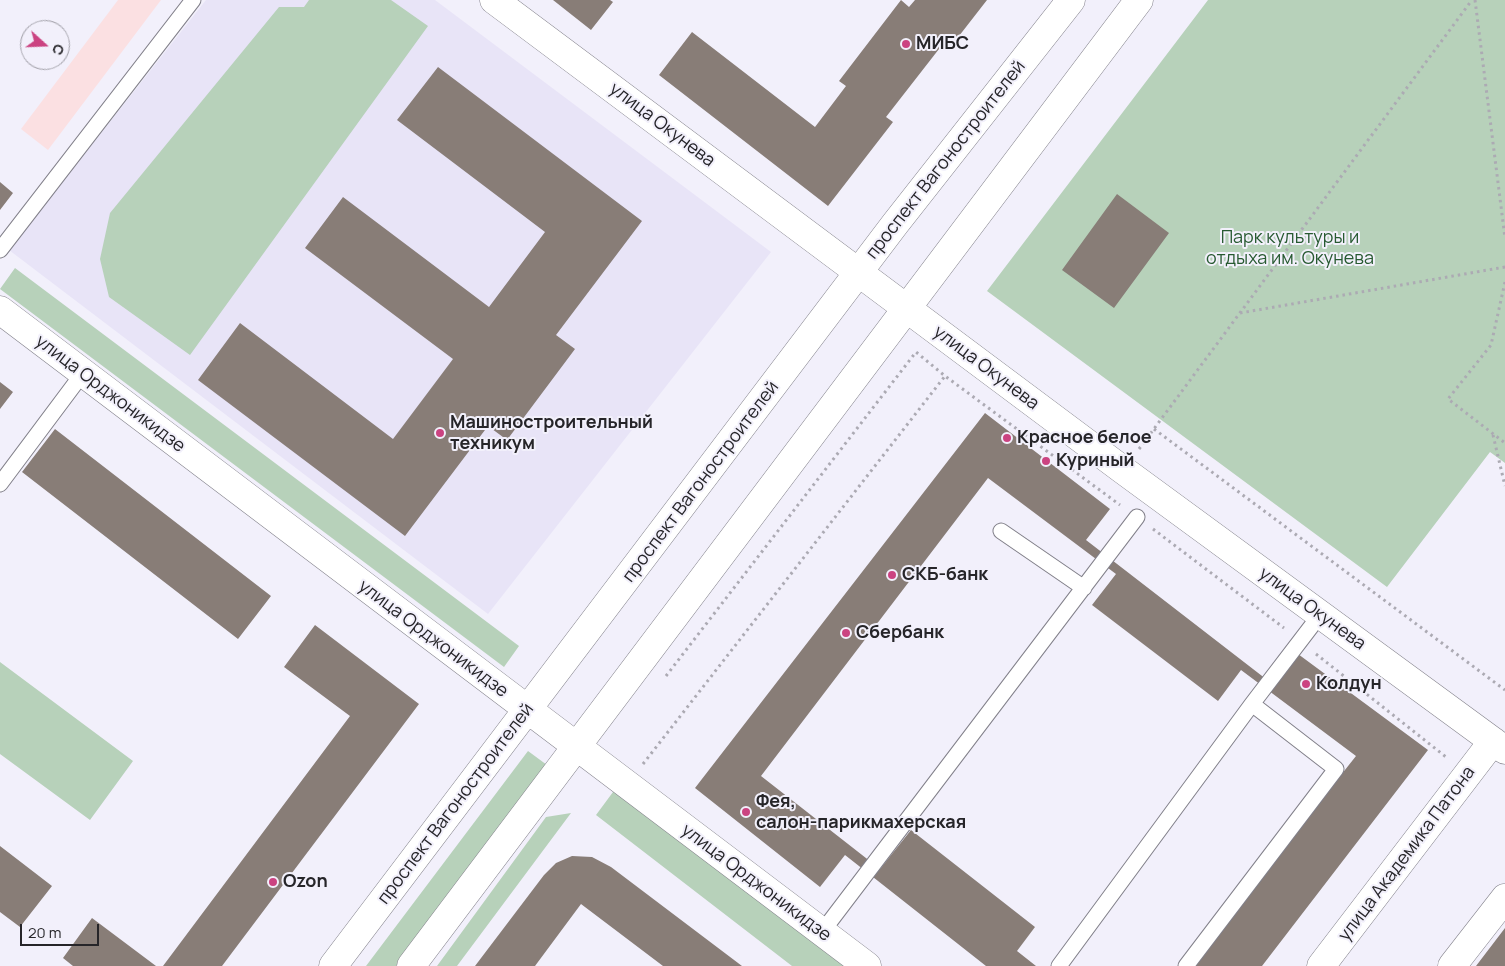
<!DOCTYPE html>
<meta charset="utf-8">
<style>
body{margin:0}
#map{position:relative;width:1505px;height:966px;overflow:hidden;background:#f2f0fb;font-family:Manrope,sans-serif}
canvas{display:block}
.north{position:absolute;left:20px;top:20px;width:50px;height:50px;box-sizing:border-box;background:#f2f0fb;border:1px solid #a09fa7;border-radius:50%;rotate:110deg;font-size:14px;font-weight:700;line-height:20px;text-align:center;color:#262529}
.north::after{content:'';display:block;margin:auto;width:18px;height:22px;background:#cb4381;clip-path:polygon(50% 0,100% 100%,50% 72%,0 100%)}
.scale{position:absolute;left:20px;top:924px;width:79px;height:22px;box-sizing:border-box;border:2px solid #262529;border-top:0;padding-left:6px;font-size:15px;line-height:18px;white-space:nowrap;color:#262529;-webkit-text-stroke:4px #f2f0fb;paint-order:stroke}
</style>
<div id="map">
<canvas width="1505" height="966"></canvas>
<div class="north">С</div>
<div class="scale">20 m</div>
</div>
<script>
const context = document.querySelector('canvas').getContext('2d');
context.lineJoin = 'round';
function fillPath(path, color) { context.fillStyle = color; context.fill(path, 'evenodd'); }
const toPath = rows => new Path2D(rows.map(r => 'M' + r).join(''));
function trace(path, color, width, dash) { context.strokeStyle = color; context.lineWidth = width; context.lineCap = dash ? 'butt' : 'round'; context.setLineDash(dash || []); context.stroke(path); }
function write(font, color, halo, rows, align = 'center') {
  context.font = font + ' Manrope,sans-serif'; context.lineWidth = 4; context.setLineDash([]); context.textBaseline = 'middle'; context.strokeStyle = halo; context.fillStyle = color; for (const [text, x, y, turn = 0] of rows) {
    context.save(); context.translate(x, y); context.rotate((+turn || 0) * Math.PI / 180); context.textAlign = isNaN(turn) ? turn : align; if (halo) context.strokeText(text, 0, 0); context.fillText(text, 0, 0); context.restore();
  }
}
fillPath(toPath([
 [206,0,435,0,771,252,488,614,9,250]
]), '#e8e4f7');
fillPath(toPath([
 [118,0,161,0,48,150,21,129]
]), '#fbe0e2');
fillPath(toPath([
 [309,0,391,0,428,26,190,355,109,297,100,259,110,213,279,7,304,7],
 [1208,0,1505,0,1505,463,1490,452,1387,587,987,291],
 [15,268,519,646,504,667,0,289],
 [0,662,133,761,90,820,0,754],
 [528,751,547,765,396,966,366,966],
 [616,788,847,966,792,966,596,815],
 [571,813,457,966,437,966,546,817]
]), '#b7d1ba');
fillPath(toPath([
 [553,0,610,0,613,2,591,30],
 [901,0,909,7,915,0,987,0,952,45,946,40,886,117,893,122,828,206,659,75,692,32,815,127,846,86,839,81],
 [438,67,642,221,556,335,575,349,507,440,488,426,405,536,198,380,240,323,393,439,453,359,305,248,343,197,489,307,545,232,397,120],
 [0,182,13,193,0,210],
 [1117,194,1169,233,1114,308,1062,270],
 [0,382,13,392,0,409],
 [985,413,1110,509,1086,540,1275,686,1298,654,1428,750,1262,966,1190,966,1356,756,1241,670,1218,701,1092,605,1116,574,988,478,761,776,880,869,911,830,1035,927,1017,951,1036,966,986,966,845,855,820,887,695,788],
 [55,429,271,596,238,639,22,472],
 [315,625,419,704,222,966,163,966,350,716,284,667],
 [0,846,52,886,20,927,0,912],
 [572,856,592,857,611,867,742,966,663,966,581,904,535,966,475,966,544,875,556,863],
 [92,918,156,966,73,966,63,958],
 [1505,928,1505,966,1476,966]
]), '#887d77');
const lane = toPath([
 [0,250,193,0],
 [0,484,83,373],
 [1001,531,1084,588],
 [822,932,1137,517],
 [1059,966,1252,704,1320,615],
 [1186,966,1336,769,1252,704]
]);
const street = toPath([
 [494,0,1123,470,1505,750],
 [1321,966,1493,741],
 [1452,966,1505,898]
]);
const secondary = toPath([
 [0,310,867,966],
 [333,966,895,224,1071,0],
 [411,966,1139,0]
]);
trace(lane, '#82808a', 17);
trace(street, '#82808a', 29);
trace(secondary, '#82808a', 29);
trace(toPath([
 [1475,0,1505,238],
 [1505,282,1491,345,1448,399,1505,443],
 [1240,313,1505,267],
 [1154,429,1505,690],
 [1493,435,1505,486],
 [1139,449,1472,0],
 [1153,529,1284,628],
 [1316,654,1446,757],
 [666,676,916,352,945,376,1120,505],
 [643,764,945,376]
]), '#acaab3', 3, [2.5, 4]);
trace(lane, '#fff', 15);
trace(street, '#fff', 28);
trace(secondary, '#fff', 28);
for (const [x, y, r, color] of [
 [906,44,5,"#cb4381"],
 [440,433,5,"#cb4381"],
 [1007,438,5,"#cb4381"],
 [1046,461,5,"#cb4381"],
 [892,575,5,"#cb4381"],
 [846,633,5,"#cb4381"],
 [1306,684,5,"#cb4381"],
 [746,812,5,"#cb4381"],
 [273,882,5,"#cb4381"]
]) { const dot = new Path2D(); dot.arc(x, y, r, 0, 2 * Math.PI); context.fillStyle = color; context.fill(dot); trace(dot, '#f2f0fb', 2); }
write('bold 18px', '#262529', '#f2f0fb', [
 ["МИБС",916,44],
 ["Машиностроительный",450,423],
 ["техникум",450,444],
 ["Красное белое",1017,438],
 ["Куриный",1056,461],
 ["СКБ-банк",902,575],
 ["Сбербанк",856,633],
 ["Колдун",1316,684],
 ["Фея,",756,802],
 ["салон-парикмахерская",756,823],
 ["Ozon",283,882]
], 'left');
write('18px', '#262529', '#f2f0fb', [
 ["улица Окунева",662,125,37],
 ["проспект Вагоностроителей",946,160,-52],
 ["улица Окунева",986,368,37],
 ["улица Орджоникидзе",110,394,37],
 ["проспект Вагоностроителей",701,482,-53],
 ["улица Окунева",1312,609,36],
 ["улица Орджоникидзе",433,639,37],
 ["проспект Вагоностроителей",456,804,-53],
 ["улица Академика Патона",1407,854,-53],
 ["улица Орджоникидзе",756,883,37]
]);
write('18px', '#275a31', '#f2f0fb', [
 ["Парк культуры и",1290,238],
 ["отдыха им. Окунева",1290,259]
]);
</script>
